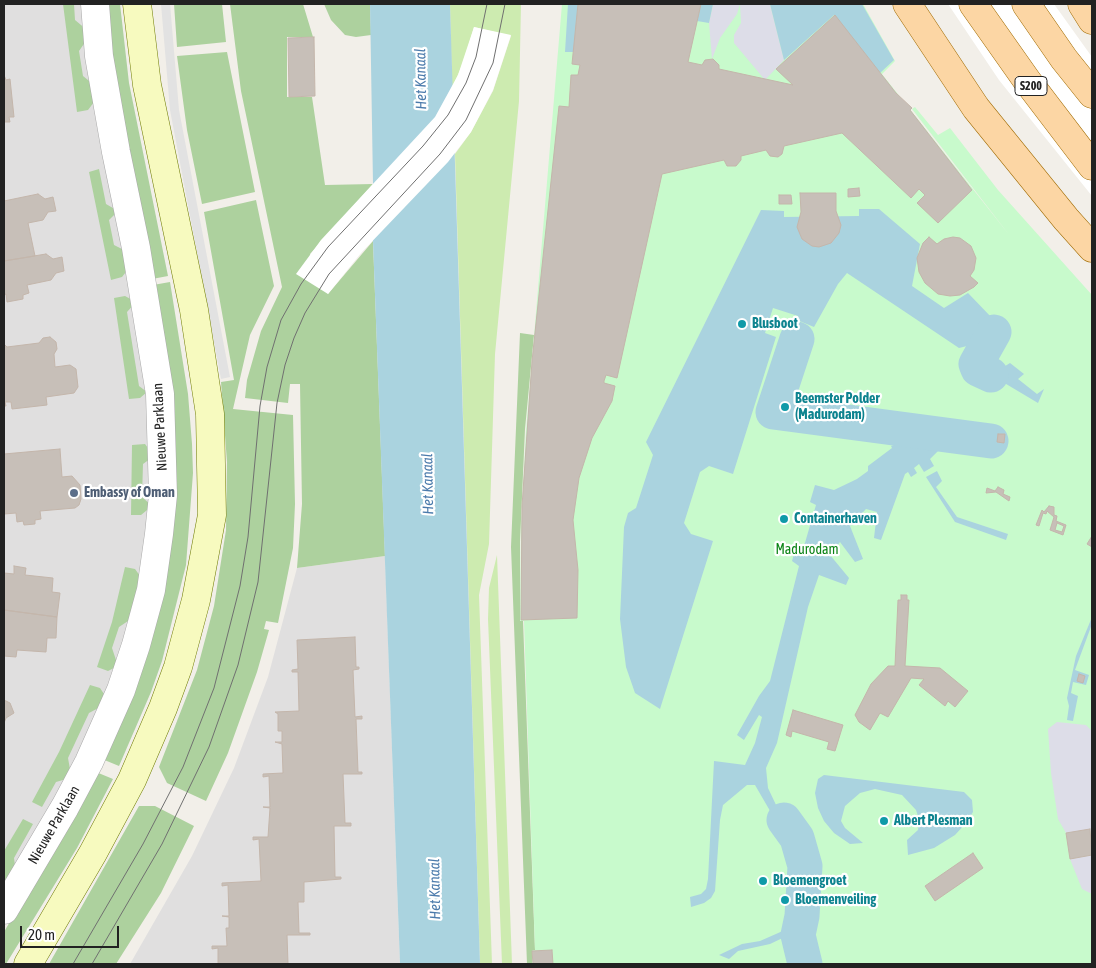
<!DOCTYPE html>
<style>
body{margin:0}
#map{position:relative;width:1096px;height:968px;overflow:hidden;background:#f2efe9;font-family:"Asap Condensed",sans-serif}
canvas{display:block}
.frame{position:absolute;inset:0;border:5px solid #222;pointer-events:none}
.scale{position:absolute;left:20px;top:926px;width:99px;height:22px;box-sizing:border-box;border:2px solid #222;border-top:0;padding-left:6px;font-size:15px;line-height:18px;white-space:nowrap;color:#222;-webkit-text-stroke:4px #fff;paint-order:stroke}
</style>
<div id="map">
<canvas width="1096" height="968"></canvas>
<div class="frame"></div>
<div class="scale">20 m</div>
</div>
<script>
const context = document.querySelector('canvas').getContext('2d');
context.lineJoin = 'round';
function fillPath(path, color) { context.fillStyle = color; context.fill(path, 'evenodd'); }
const toPath = rows => new Path2D(rows.map(r => 'M' + r).join(''));
function trace(path, color, width, dash) { context.strokeStyle = color; context.lineWidth = width; context.lineCap = dash ? 'butt' : 'round'; context.setLineDash(dash || []); context.stroke(path); }
function write(font, color, halo, rows, align = 'center') {
  context.font = font + ' "Asap Condensed",sans-serif'; context.lineWidth = 4.5; context.setLineDash([]); context.textBaseline = 'middle'; context.strokeStyle = halo; context.fillStyle = color; for (const [text, x, y, turn = 0] of rows) {
    context.save(); context.translate(x, y); context.rotate((+turn || 0) * Math.PI / 180); context.textAlign = isNaN(turn) ? turn : align; if (halo) context.strokeText(text, 0, 0); context.fillText(text, 0, 0); context.restore();
  }
}
fillPath(toPath([
 [4,4,86,4,146,358,155,469,143,580,101,713,4,894],
 [385,556,400,964,130,964,192,856,234,768,268,677,297,568]
]), '#e0dfdf');
fillPath(toPath([
 [450,4,521,4,519,101,495,354,489,544,479,595,492,964,480,964,455,154,471,132,493,91,511,36,474,27,464,61,452,88],
 [497,555,512,964,502,964,488,619,489,588]
]), '#cdebb0');
fillPath(toPath([
 [63,4,74,4,75,20,87,30,88,38,79,51,83,76,94,85,97,98,88,110,77,112],
 [104,4,120,4,129,83,168,276,152,279,126,151],
 [174,4,222,4,226,42,177,47],
 [230,4,303,4,313,37,287,37,287,97,312,97,325,185,373,184,310,254,328,294,373,241,385,556,297,568,302,504,300,384,290,384,288,403,245,398,247,380,261,331,282,287,241,91],
 [324,4,370,4,371,35,356,37,345,35,331,20],
 [227,52,255,192,202,204,187,130,177,56],
 [99,169,106,204,118,211,109,220,114,245,126,251,129,268,122,277,111,280,89,172],
 [256,200,274,286,250,335,233,409,293,415,295,504,293,548,278,623,266,621,264,629,269,630,257,672,228,753,206,801,167,783,159,767,197,670,214,606,226,530,227,462,221,382,234,380,204,212],
 [170,282,188,394,192,444,193,473,186,565,162,661,151,692,119,766,102,759,151,629,153,285],
 [125,296,136,302,127,312,139,386,147,392,140,398,129,399,114,298],
 [520,333,534,335,525,429,520,542,520,620,523,620,535,950,532,951,532,964,527,964,511,547],
 [145,444,154,456,143,464,142,497,152,506,141,515,131,515,132,445],
 [125,567,135,569,143,580,134,617,119,627,112,648,118,666,108,671,97,667,112,622],
 [90,685,100,688,106,697,104,705,89,713,68,758,71,775,70,778,56,782,42,807,32,802,59,752],
 [96,772,113,779,77,848,6,964,4,964,4,932],
 [139,806,155,806,194,826,161,893,116,964,49,964],
 [23,819,33,824,14,858,16,873,4,892,4,851]
]), '#add19e');
fillPath(toPath([
 [562,4,863,4,895,61,882,74,1010,236,912,109,915,107,938,135,950,128,998,190,1092,295,1092,964,532,964,532,951,535,950,524,621,520,621,521,525,526,431]
]), '#c8facc');
fillPath(toPath([
 [161,4,170,4,179,110,230,377,221,379,170,110]
]), '#e2e2e2');
fillPath(toPath([
 [713,4,770,4,784,60,765,80,734,43,734,35,741,23,740,4,737,14,720,38,712,59,709,23],
 [1057,722,1086,725,1092,731,1092,842,1090,830,1066,833,1058,819,1051,773,1048,729],
 [1092,855,1092,894,1082,889,1070,859]
]), '#dddde8');
fillPath(toPath([
 [370,4,450,4,480,964,400,964,371,188,373,184],
 [568,4,578,4,574,52,565,52],
 [701,4,713,4,709,23,697,21],
 [770,4,862,4,894,60,880,73,834,15,784,60],
 [859,209,879,209,920,244,912,286,944,308,968,293,992,318,979,343,959,348,847,273,838,284,814,327,797,320,798,316,773,308,765,333,776,337,733,474,709,466,700,472,684,523,691,534,713,541,660,709,635,693,626,667,620,619,624,527,628,513,636,508,653,455,646,442,761,210,784,211,784,217,859,216],
 [1010,363,1024,374,1018,379,1037,394,1044,389,1038,403,991,375],
 [902,442,904,445,937,448,939,450,930,459,934,466,924,472,919,464,914,468,917,473,911,477,908,472,905,474,881,540,874,538,877,512,866,509,850,526,863,559,855,562,840,542,830,555,849,578,846,585,819,575,808,607,777,743,766,768,768,788,777,807,790,821,800,817,803,823,795,828,805,852,806,915,801,935,791,934,770,944,738,951,729,959,719,955,742,944,760,941,785,930,795,907,795,860,793,840,773,816,755,785,747,785,723,805,720,820,715,891,711,898,704,903,691,907,690,897,701,894,706,889,708,879,714,761,745,765,755,743,762,717,759,715,744,740,737,735,759,696,770,681,799,566,792,561,795,551,802,553,816,505,810,502,815,485,834,490,857,479,868,471,868,466,892,448,891,446],
 [937,471,942,481,936,487,957,517,1008,534,1006,540,955,522,926,477],
 [1092,617,1092,624,1075,670,1089,675,1086,685,1073,682,1071,693,1078,696,1073,721,1067,720,1069,706,1067,698,1076,656],
 [824,775,964,792,972,800,973,812,966,823,955,835,934,848,908,855,907,840,918,830,919,819,916,810,902,795,875,789,860,793,845,806,841,821,845,828,863,843,850,844,834,833,824,821,818,808,815,793,818,779]
]), '#aad3df');
fillPath(toPath([
 [948,4,1054,4,1092,57,1092,196,999,80],
 [474,27,511,35,493,90,471,132,448,162,361,253,328,294,296,274,321,240,435,117,458,75]
]), '#fff');
trace(toPath([
 [797,339,773,412,991,441],
 [991,375,978,369,976,364,994,332],
 [784,820,797,838,805,866,802,916,798,935,805,964]
]), '#aad3df', 35);
const building = toPath([
 [578,4,701,4,688,62,702,65,705,60,713,59,719,65,719,69,793,85,776,69,835,15,896,93,912,108,910,110,972,190,938,223,917,203,925,195,919,189,911,198,842,133,784,146,782,154,778,157,770,156,766,150,741,156,741,160,736,166,727,166,724,160,662,174,617,378,606,375,604,381,604,383,615,386,612,401,592,438,579,478,573,520,578,570,577,618,521,620,522,506,532,361,559,106,569,107,571,75,578,75,580,65,572,64,578,4],
 [314,37,315,96,289,97,288,38,314,37],
 [4,75,6,80,10,79,14,117,9,117,10,122,4,122,4,75],
 [859,188,860,196,848,197,848,189,859,188],
 [800,193,836,193,836,211,841,225,839,233,831,243,819,247,812,246,802,239,797,227,801,212,800,193],
 [38,194,45,199,53,197,56,211,48,212,43,220,28,223,35,256,4,261,4,201,38,194],
 [779,195,791,195,792,204,779,204,779,195],
 [929,237,937,244,944,239,953,237,960,238,971,246,976,258,974,270,970,276,978,283,974,287,960,295,950,296,938,294,925,283,919,272,917,258,923,243,929,237],
 [46,254,53,259,62,257,64,271,56,273,51,280,27,285,29,293,23,295,23,299,7,302,6,294,4,295,4,261,46,254],
 [50,337,56,342,57,349,54,354,55,367,70,365,76,369,78,387,74,393,46,397,47,405,12,409,11,402,5,402,6,406,4,406,4,344,7,347,39,343,43,338,50,337],
 [998,434,1005,434,1004,443,997,442,998,434],
 [60,449,62,477,72,476,80,485,81,499,79,505,75,508,40,511,41,519,35,520,35,524,24,525,23,521,17,522,16,513,4,514,4,454,60,449],
 [998,487,1004,490,1003,494,1010,497,1009,501,996,492,986,493,987,488,995,491,998,487],
 [1049,506,1054,507,1054,515,1057,516,1056,521,1066,525,1063,535,1050,530,1054,517,1047,511,1046,514,1043,513,1039,526,1036,525,1042,510,1044,512,1049,506],
 [1057,523,1064,526,1062,532,1055,530,1057,523],
 [1092,536,1092,547,1087,544,1092,536],
 [14,566,26,568,25,575,53,578,52,592,60,593,57,617,4,610,4,573,14,574,14,566],
 [901,595,907,595,907,600,909,600,905,666,940,668,968,691,955,707,948,701,945,706,919,685,924,679,911,678,888,717,880,713,870,730,859,722,855,715,871,684,888,666,895,666,898,600,901,600,901,595],
 [4,610,57,617,56,638,47,638,46,652,17,650,16,657,4,656,4,610],
 [355,637,356,667,359,667,359,669,353,670,355,717,362,716,362,719,356,719,358,772,362,772,362,774,343,774,345,823,351,823,351,826,334,826,335,877,341,877,341,879,304,882,304,902,298,902,299,933,310,933,310,935,287,935,288,964,218,964,218,948,212,949,212,946,227,946,226,928,229,928,229,917,222,916,229,916,228,885,222,886,222,883,261,881,259,839,253,840,253,837,268,837,270,808,263,807,270,807,269,776,263,777,263,774,283,773,282,744,275,742,282,742,282,731,278,731,278,714,275,712,299,711,298,672,292,672,292,670,298,669,297,640,355,637],
 [1079,674,1085,676,1083,683,1077,681,1079,674],
 [4,700,10,703,14,713,6,718,4,723,4,700],
 [793,710,843,725,835,751,827,749,829,742,792,731,791,737,786,735,793,710],
 [1090,829,1092,855,1070,859,1066,833,1090,829],
 [973,853,983,868,935,901,925,886,973,853],
 [552,950,553,964,533,964,532,951,552,950]
]);
fillPath(building, '#c7bfb8');
trace(building, '#c4b6ab', 1);
const street = toPath([
 [4,910,65,807,89,762,121,690,136,645,151,590,159,534,163,495,160,394,136,248,116,152,99,56,95,4]
]);
const secondary = toPath([
 [28,964,93,853,132,780,163,708,178,667,196,600,212,515,210,414,194,310,147,85,137,4]
]);
const primary = toPath([
 [907,4,976,108,1066,219,1092,248],
 [973,4,1028,82,1092,166],
 [1026,4,1064,59,1092,94],
 [1082,4,1092,20]
]);
trace(street, '#a9a9a9', 29);
trace(secondary, '#707d05', 29);
trace(primary, '#a06b00', 29);
trace(street, '#fff', 28);
trace(secondary, '#f7fabf', 28);
trace(primary, '#fcd6a4', 28);
trace(toPath([
 [73,964,143,844,183,767,214,688,240,586,248,537,260,406,267,367,281,320,301,284,328,247,423,146,448,115,466,83,476,57,487,4],
 [92,964,162,844,209,747,238,665,258,582,277,403,285,365,294,338,305,313,329,274,440,154,466,120,493,63,505,4]
]), '#707070', 1);
for (const [x, y, r, color] of [
 [742,324,5,"#0f9aa8"],
 [785,407,5,"#0f9aa8"],
 [74,493,5,"#5c6f8a"],
 [784,519,5,"#0f9aa8"],
 [884,821,5,"#0f9aa8"],
 [763,881,5,"#0f9aa8"],
 [785,900,5,"#0f9aa8"]
]) { const dot = new Path2D(); dot.arc(x, y, r, 0, 2 * Math.PI); context.fillStyle = color; context.fill(dot); trace(dot, '#fff', 2); }
for (const [x, y, w] of [
 [1031,86,32]
]) { const box = new Path2D(); box.roundRect(x - w / 2, y - 9.5, w, 19, 4); context.fillStyle = '#fff'; context.fill(box); trace(box, '#222', 1); }
write('bold 12px', '#222', null, [
 ["S200",1031,86]
]);
write('bold 14px', '#0d838f', '#fff', [
 ["Blusboot",752,324],
 ["Beemster Polder",795,399],
 ["(Madurodam)",795,415],
 ["Containerhaven",794,519],
 ["Albert Plesman",894,821],
 ["Bloemengroet",773,881],
 ["Bloemenveiling",795,900]
], 'left');
write('14px', '#222', '#fff', [
 ["Nieuwe Parklaan",160,427,-93],
 ["Nieuwe Parklaan",54,825,-60]
]);
write('bold 14px', '#4e5e75', '#fff', [
 ["Embassy of Oman",84,493]
], 'left');
write('14px', '#0c8416', '#fff', [
 ["Madurodam",807,550]
]);
write('italic 15px', '#4a7aab', '#fff', [
 ["Het Kanaal",421,79,-91],
 ["Het Kanaal",428,484,-91],
 ["Het Kanaal",435,889,-91]
]);
</script>
